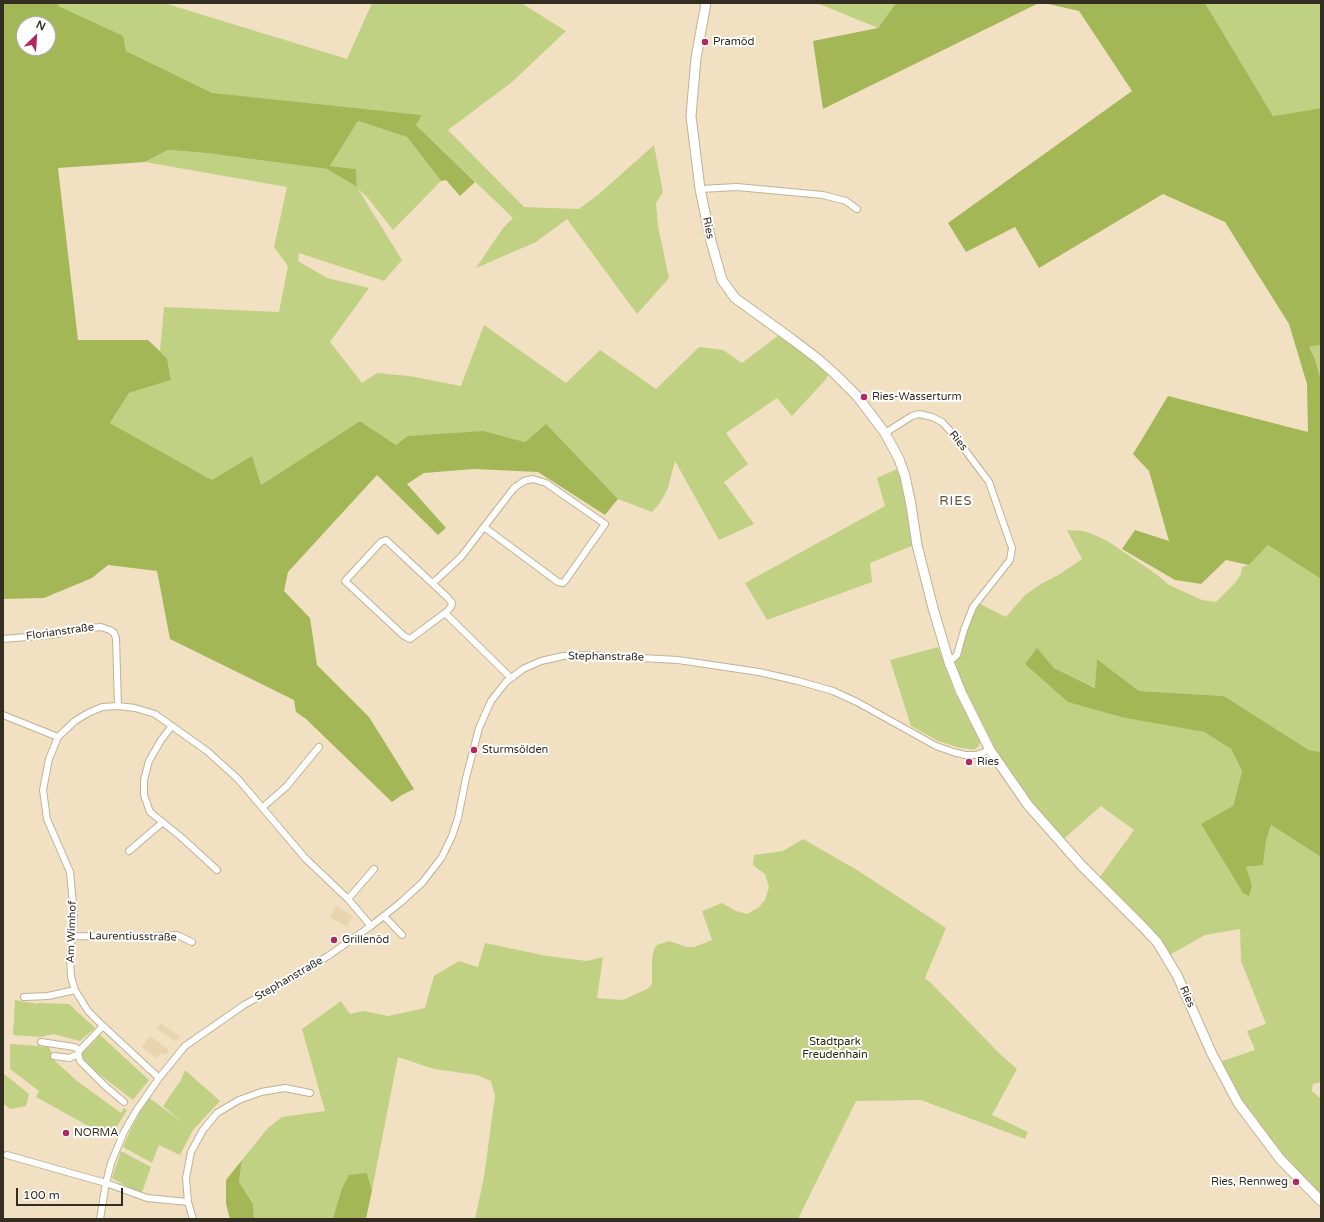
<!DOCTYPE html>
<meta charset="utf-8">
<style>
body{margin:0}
#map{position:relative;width:1324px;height:1222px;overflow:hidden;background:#f1e1c2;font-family:"Varela Round",sans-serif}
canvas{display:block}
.frame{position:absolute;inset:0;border:4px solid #342e22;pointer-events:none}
.north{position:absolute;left:16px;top:16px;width:40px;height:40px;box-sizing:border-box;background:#fff;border:1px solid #aeaba7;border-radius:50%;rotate:25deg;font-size:11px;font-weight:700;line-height:16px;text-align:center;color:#342e22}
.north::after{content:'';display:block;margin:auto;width:14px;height:18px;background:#b22661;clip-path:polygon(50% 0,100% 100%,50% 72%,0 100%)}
.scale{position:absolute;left:16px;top:1188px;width:107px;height:18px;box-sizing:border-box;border:2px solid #342e22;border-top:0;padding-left:5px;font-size:12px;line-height:14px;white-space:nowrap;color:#342e22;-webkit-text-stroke:3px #fff;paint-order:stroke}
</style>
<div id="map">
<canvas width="1324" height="1222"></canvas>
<div class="frame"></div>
<div class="north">N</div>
<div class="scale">100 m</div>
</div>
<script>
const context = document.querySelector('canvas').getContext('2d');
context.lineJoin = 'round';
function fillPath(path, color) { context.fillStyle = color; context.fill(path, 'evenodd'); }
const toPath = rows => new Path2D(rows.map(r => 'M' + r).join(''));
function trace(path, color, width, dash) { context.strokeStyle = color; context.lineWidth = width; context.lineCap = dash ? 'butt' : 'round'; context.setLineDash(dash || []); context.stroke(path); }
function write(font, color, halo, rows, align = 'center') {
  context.font = font + ' "Varela Round",sans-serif'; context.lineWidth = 4; context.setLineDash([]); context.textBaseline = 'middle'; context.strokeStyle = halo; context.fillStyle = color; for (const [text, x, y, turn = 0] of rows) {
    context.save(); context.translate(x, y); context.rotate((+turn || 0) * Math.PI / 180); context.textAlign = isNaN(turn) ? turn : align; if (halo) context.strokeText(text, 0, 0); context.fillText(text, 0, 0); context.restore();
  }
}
fillPath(toPath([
 [336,906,353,916,347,927,330,917],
 [161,1023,180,1037,176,1042,157,1029],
 [150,1036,169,1050,165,1055,161,1053,157,1058,142,1047]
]), '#e8d4ae');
fillPath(toPath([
 [58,3,164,3,347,59,372,3,521,3,566,31,512,82,448,130,524,207,579,209,599,194,654,145,663,192,656,203,658,226,669,278,637,314,567,219,536,242,476,268,503,228,513,218,416,125,422,115,212,94,126,51,58,6],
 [817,3,896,3,878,28],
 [1205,3,1321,3,1321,108,1273,116],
 [358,121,407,137,441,181,393,230,367,197,358,189,402,260,384,281,299,253,298,261,327,278,369,288,330,342,362,383,377,373,409,376,461,386,484,325,566,383,600,350,656,389,699,347,723,350,742,363,779,335,794,344,828,374,827,378,792,416,777,398,726,433,748,464,724,482,754,524,719,540,675,461,668,488,660,503,652,512,618,499,546,425,525,442,484,431,396,445,360,421,261,485,212,480,110,423,129,393,171,380,167,358,160,351,164,307,279,312,288,266,274,247,287,187,145,162,168,150,206,153,327,169,357,187,356,169,330,166],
 [1321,345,1321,380,1315,359,1309,347],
 [897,469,900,472,914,545,870,563,872,582,767,620,745,583,885,506,877,478],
 [1067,530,1084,531,1097,536,1109,542,1156,574,1169,585,1202,600,1216,602,1235,583,1241,574,1242,567,1249,565,1268,545,1321,579,1321,752,1309,750,1224,696,1139,691,1097,659,1096,688,1054,668,1037,649,1025,664,1125,718,1204,732,1231,749,1242,771,1233,806,1245,867,1263,865,1266,841,1271,825,1321,857,1321,1082,1313,1084,1312,1091,1321,1099,1321,1195,1280,1159,1216,1063,1255,1050,1247,1031,1266,1024,1241,961,1240,929,1205,935,1166,957,1097,881,1134,830,1101,806,1060,842,1002,768,949,662,953,659,976,602,1006,617,1025,595,1041,584,1060,574,1082,559],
 [938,647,955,693,980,742,979,746,974,750,957,747,938,741,911,726,890,660],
 [803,839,857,870,946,928,925,978,931,983,1002,1056,1017,1069,992,1115,1028,1132,1025,1139,921,1100,856,1101,798,1219,475,1219,484,1177,495,1096,491,1081,477,1075,434,1069,398,1057,372,1190,367,1173,335,1214,333,1219,254,1219,253,1204,239,1182,242,1160,268,1128,282,1117,325,1111,302,1029,341,1001,350,1014,363,1011,388,1016,425,1008,434,976,459,961,478,967,485,943,547,956,587,961,603,957,597,998,623,1000,647,989,652,984,652,959,654,949,657,945,669,941,687,947,694,947,712,940,702,911,722,903,736,911,747,914,758,908,765,900,769,887,765,874,753,865,754,855,783,851],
 [15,1000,38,1004,38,1008,38,1003,69,1004,95,1028,80,1041,53,1034,40,1037,13,1035],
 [100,1035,149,1080,133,1100,87,1065,80,1055],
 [10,1044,49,1047,54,1060,77,1081,121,1113,124,1108,127,1110,110,1138,36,1097,39,1091,10,1069],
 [185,1070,220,1101,193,1130,180,1155,159,1145,152,1163,123,1147,130,1131,148,1097,182,1122,163,1106,181,1080],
 [3,1073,29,1094,26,1106,10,1109,3,1103],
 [121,1151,151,1167,141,1195,112,1178]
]), '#c0d183');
fillPath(toPath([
 [3,3,58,3,58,6,123,36,126,51,212,93,422,115,416,125,475,182,460,196,446,180,441,181,407,137,358,121,330,166,356,169,357,187,327,169,206,153,168,150,145,162,58,168,78,340,148,340,167,358,171,380,129,393,110,423,212,480,252,456,261,485,360,421,396,445,408,436,484,431,525,442,546,424,618,499,605,515,538,472,474,469,424,473,407,484,446,528,438,535,377,475,288,572,284,591,310,618,317,665,369,717,414,789,402,795,392,802,306,719,296,712,294,700,170,639,157,571,108,565,92,578,44,598,3,599],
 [24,24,48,24,48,48,24,48],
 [896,3,1039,3,823,109,813,41,878,28],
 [1044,3,1205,3,1273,116,1321,108,1321,345,1309,347,1315,359,1321,380,1321,579,1268,545,1249,565,1226,560,1201,584,1175,580,1122,549,1135,530,1169,541,1149,471,1133,454,1168,396,1308,432,1307,384,1289,324,1225,222,1163,194,1039,268,1015,227,966,252,948,223,1132,91,1079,11],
 [1037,648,1054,668,1095,688,1097,659,1139,691,1224,696,1309,750,1321,752,1321,857,1271,825,1266,841,1263,865,1246,867,1252,886,1249,896,1243,893,1201,824,1233,806,1242,771,1231,749,1204,732,1125,718,1068,702,1025,664],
 [242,1160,239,1182,253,1204,254,1219,230,1219,226,1204,226,1180],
 [367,1173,372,1190,366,1219,333,1219,342,1188,349,1175]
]), '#a4b757');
const street = toPath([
 [700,189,737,187,823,195,846,201,857,209],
 [885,433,912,416,919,414,932,417,942,422,953,434,989,482,1012,548,1010,560,973,607,964,630,957,655,949,662],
 [433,583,461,557,484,527,558,582,563,583,565,581,605,524,546,483,533,479,524,481,514,488,484,527],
 [445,613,451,607,452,603,447,597,386,540,381,542,345,581,404,636,410,639,445,613,511,678],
 [3,639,51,635,80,629,101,627,110,630,114,633,116,638,118,706],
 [3,715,58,737],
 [172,726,161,740,149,761,144,780,144,795,150,812,181,837,217,870],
 [263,807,286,787,319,747],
 [129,851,163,822],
 [348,899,374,869],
 [384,916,402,935],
 [73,936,133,937,177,935,192,942],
 [24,997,48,996,75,990],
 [103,1026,80,1050,78,1054,80,1061,105,1086,124,1102],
 [41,1042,74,1047,80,1050],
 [54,1056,70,1058,78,1054],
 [159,1078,103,1026,88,1011,75,990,71,977,70,958,74,915,70,872,47,819,43,790,49,759,58,737,75,721,88,713,102,707,118,706,135,708,155,714,207,751,238,779,305,858,348,899,371,926],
 [7,1155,106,1183,147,1198,188,1202],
 [100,1219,106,1183,111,1163,124,1132,136,1111,159,1078,185,1046,244,1005,292,978,328,956,371,926,400,903,422,883,442,857,452,836,458,818,466,778,479,728,491,701,506,682,523,669,541,661,550,659,563,656,586,655,678,660,759,672,798,681,833,691,857,702,936,746,953,752,965,755,976,755,990,750],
 [193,1219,188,1202,186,1178,191,1152,203,1130,217,1113,239,1100,261,1092,285,1088,310,1093]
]);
const secondary = toPath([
 [706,3,696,58,691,116,700,189,711,241,722,280,735,298,793,340,818,359,835,374,857,396,885,433,899,459,905,476,911,505,917,545,933,608,949,662,961,692,990,750,1028,805,1081,865,1143,927,1157,942,1177,975,1212,1054,1238,1103,1280,1159,1321,1201]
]);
trace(street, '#c1b294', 8);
trace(secondary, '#c1b294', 11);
trace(street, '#fff', 6);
trace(secondary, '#fff', 9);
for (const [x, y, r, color] of [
 [705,42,4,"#b22661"],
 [864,397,4,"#b22661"],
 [474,750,4,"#b22661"],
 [969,762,4,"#b22661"],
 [334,940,4,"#b22661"],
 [66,1133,4,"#b22661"],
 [1296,1182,4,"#b22661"]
]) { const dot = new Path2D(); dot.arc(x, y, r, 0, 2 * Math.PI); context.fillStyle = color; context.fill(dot); trace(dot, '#fff', 1.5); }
write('11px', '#342e22', '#fff', [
 ["Pramöd",713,42],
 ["Ries-Wasserturm",872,397],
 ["Sturmsölden",482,750],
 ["Ries",977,762],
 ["Grillenöd",342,940],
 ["NORMA",74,1133],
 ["Ries, Rennweg",1288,1182,"right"]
], 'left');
write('11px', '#342e22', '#fff', [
 ["Ries",708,228,78],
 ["Ries",958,441,51],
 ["Florianstraße",60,632,-8],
 ["Stephanstraße",606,657,1],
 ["Am Wimhof",72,932,-88],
 ["Laurentiusstraße",133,937,1],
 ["Stephanstraße",289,979,-30],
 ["Ries",1187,997,66]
]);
write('11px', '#262d04', '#fff', [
 ["Stadtpark",835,1042],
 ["Freudenhain",835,1055]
]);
context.letterSpacing = '1px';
write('13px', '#5e5035', '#fff', [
 ["RIES",956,502]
]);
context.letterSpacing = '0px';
</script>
